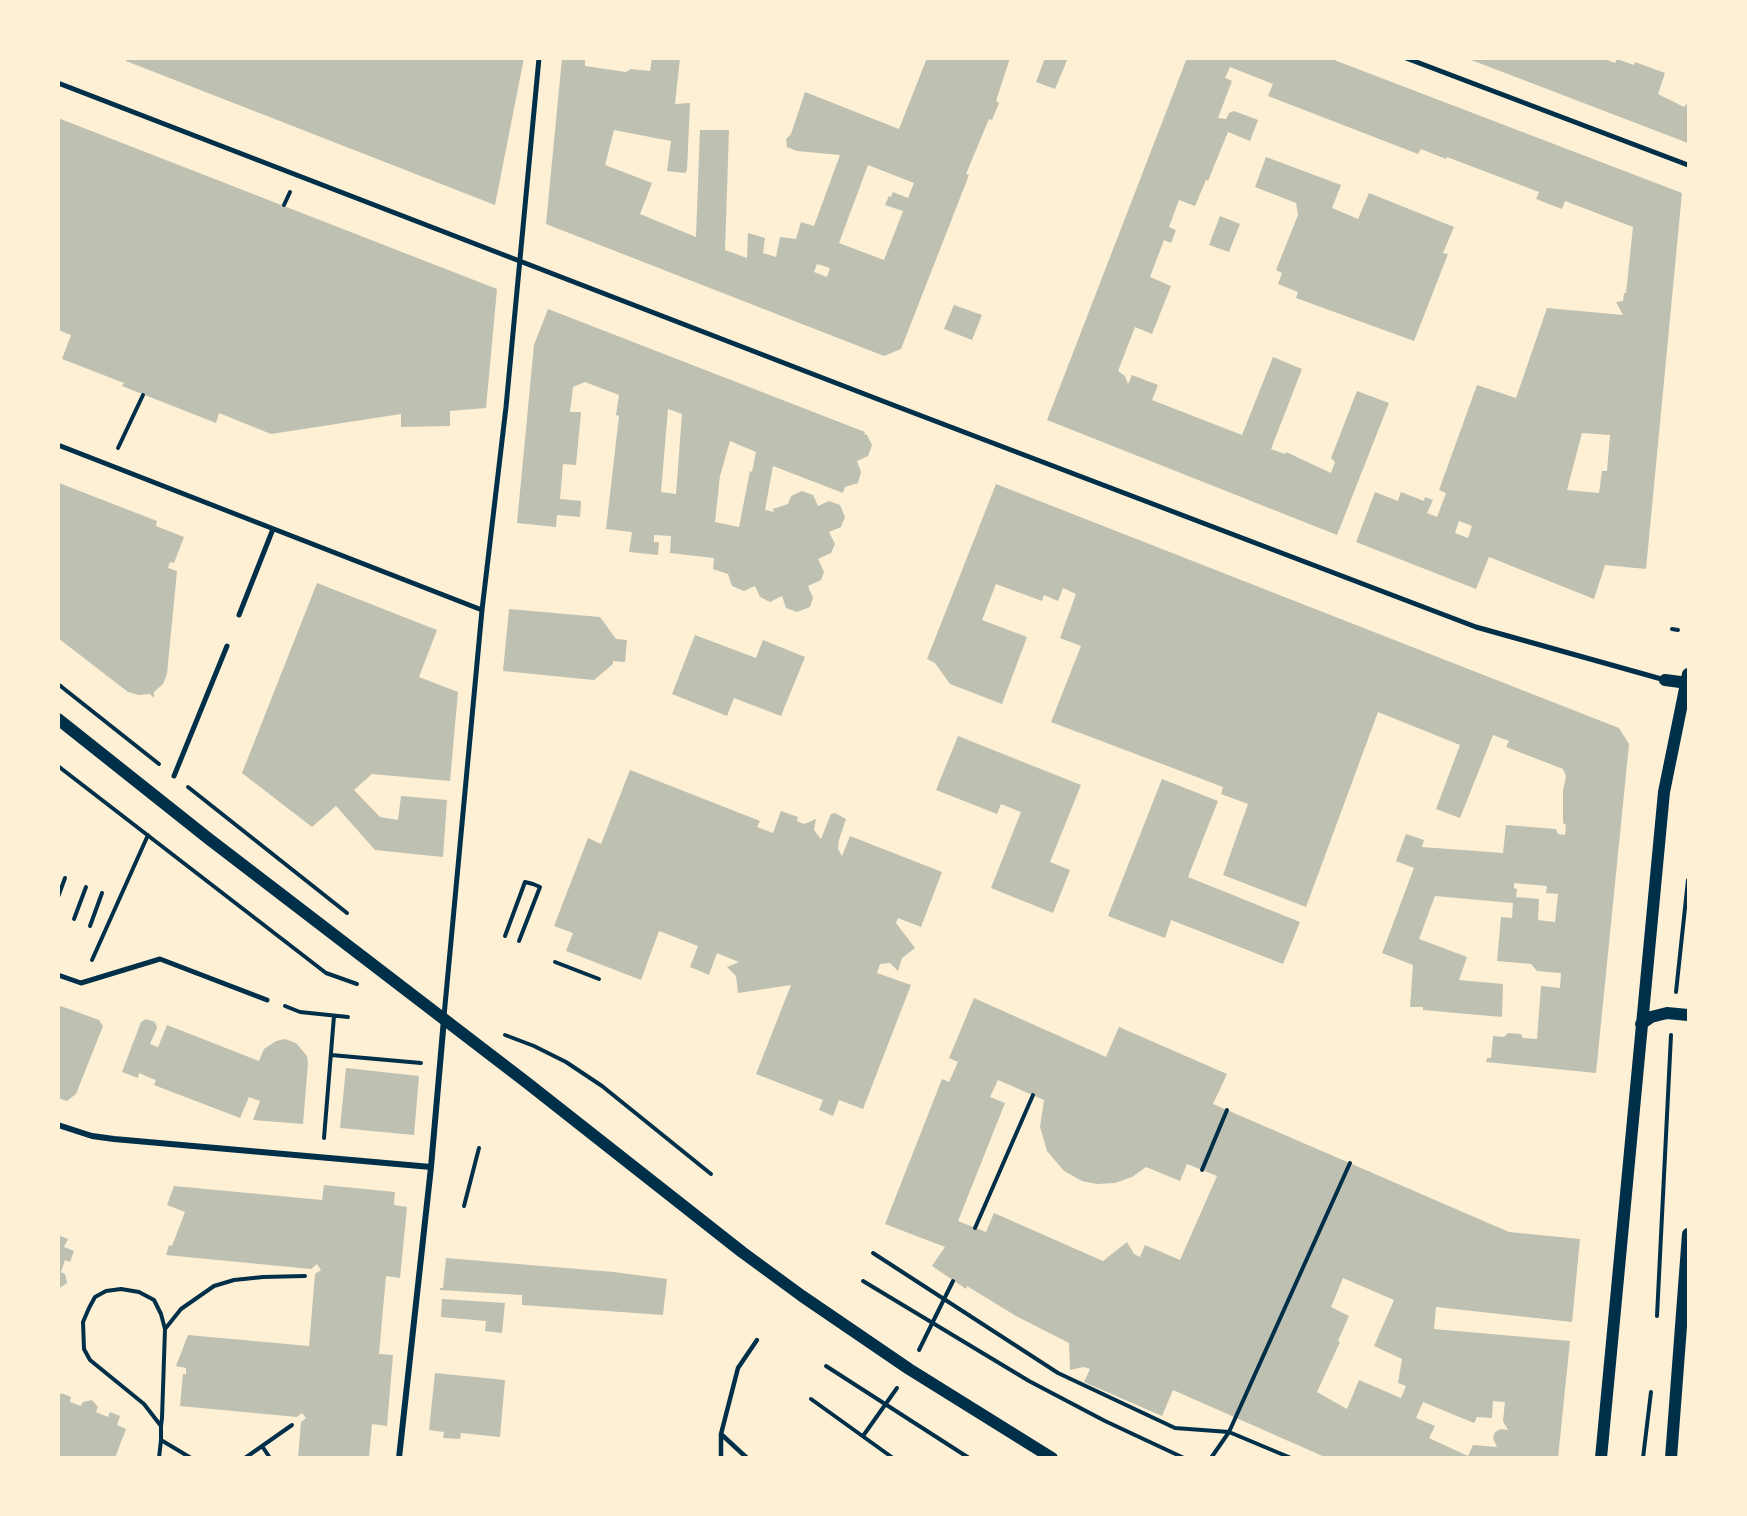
<!DOCTYPE html>
<style>
body{margin:0}
#map{position:relative;width:1747px;height:1516px;overflow:hidden;background:#fdf0d5;font-family:Barlow,sans-serif}
canvas{display:block}
.frame{position:absolute;inset:0;border:60px solid #fdf0d5;pointer-events:none}
</style>
<div id="map">
<canvas width="1747" height="1516"></canvas>
<div class="frame"></div>
</div>
<script>
const context = document.querySelector('canvas').getContext('2d');
context.lineJoin = 'round';
function fillPath(path, color) { context.fillStyle = color; context.fill(path, 'evenodd'); }
const toPath = rows => new Path2D(rows.map(r => 'M' + r).join(''));
function trace(path, color, width, dash) { context.strokeStyle = color; context.lineWidth = width; context.lineCap = dash ? 'butt' : 'round'; context.setLineDash(dash || []); context.stroke(path); }
fillPath(toPath([
 [127,58,524,58,495,205,126,61],
 [562,58,585,58,585,66,626,72,631,69,650,71,652,58,680,58,675,104,690,103,687,170,685,173,667,171,671,141,614,130,605,165,652,183,640,214,696,237,700,130,729,130,725,250,747,258,748,233,765,238,763,253,776,257,780,237,796,239,801,222,814,226,840,155,797,151,787,147,786,139,791,134,805,92,899,129,927,58,1010,58,996,101,999,103,992,120,989,119,966,174,969,175,901,349,884,356,546,224],
 [868,165,914,183,908,198,893,192,891,197,889,196,885,205,903,211,884,260,839,243],
 [817,264,830,268,827,277,814,272],
 [1045,58,1068,58,1055,89,1036,82],
 [1187,58,1329,58,1682,193,1646,569,1605,565,1594,599,1489,557,1476,589,1356,542,1375,492,1398,501,1401,492,1424,501,1425,497,1433,500,1427,513,1437,517,1446,493,1439,490,1477,385,1516,398,1547,308,1623,315,1616,302,1623,301,1624,293,1626,293,1633,227,1565,201,1562,209,1536,199,1539,192,1447,157,1446,159,1421,149,1418,154,1268,96,1273,84,1230,67,1225,78,1232,81,1218,118,1226,119,1229,113,1234,111,1258,120,1250,141,1228,132,1208,181,1206,180,1195,206,1179,200,1169,227,1176,230,1171,243,1164,240,1150,277,1171,286,1152,334,1135,327,1118,371,1125,376,1128,384,1132,375,1158,385,1152,400,1242,435,1273,357,1302,369,1271,449,1285,454,1286,452,1331,473,1335,462,1331,458,1357,391,1389,403,1337,535,1047,420],
 [1582,433,1610,435,1607,471,1602,471,1599,493,1567,490],
 [1459,521,1472,526,1468,538,1455,533],
 [1466,58,1602,58,1615,63,1617,59,1634,65,1635,62,1665,73,1658,94,1684,107,1688,103,1688,143],
 [58,118,497,289,486,408,450,411,450,426,401,427,401,414,271,434,219,413,216,423,122,386,124,383,62,359,71,335,58,330],
 [1266,157,1341,185,1332,208,1358,219,1369,193,1454,227,1443,253,1448,254,1414,341,1296,298,1298,292,1278,284,1282,273,1276,270,1298,215,1296,203,1255,187],
 [1220,216,1240,224,1229,252,1209,245],
 [954,305,982,315,972,340,944,329],
 [548,309,865,432,864,434,867,435,872,445,868,456,857,461,861,472,858,483,845,487,843,493,773,466,765,510,774,512,773,509,788,504,791,496,802,491,813,495,818,506,829,501,840,505,845,517,841,527,829,532,835,544,831,553,818,559,824,572,821,580,808,586,813,598,810,607,797,612,786,608,782,596,770,602,760,597,755,586,744,591,732,586,728,574,713,569,714,558,670,553,671,536,654,535,654,542,659,542,658,555,629,552,632,532,606,529,619,416,616,415,619,395,585,382,573,387,570,412,581,412,576,465,563,464,560,499,581,501,580,517,557,515,556,527,517,523,534,345],
 [668,409,682,414,676,494,661,492],
 [730,441,756,452,752,472,750,471,739,527,715,522,720,476],
 [59,483,157,521,156,526,184,537,174,563,170,562,168,568,177,571,167,674,163,684,154,692,154,698,150,694,139,695,128,692,58,638],
 [996,484,1619,728,1629,744,1596,1073,1486,1062,1487,1058,1491,1058,1493,1036,1504,1037,1508,1033,1521,1034,1523,1038,1537,1039,1541,986,1560,988,1561,973,1537,971,1531,964,1497,961,1501,917,1512,918,1513,903,1435,896,1419,939,1467,957,1459,980,1503,984,1502,1017,1423,1010,1423,1007,1410,1007,1413,965,1382,953,1414,868,1396,861,1406,834,1424,840,1422,847,1503,853,1506,825,1556,829,1558,834,1565,835,1566,825,1563,823,1563,791,1566,776,1563,769,1506,747,1509,741,1493,735,1460,818,1436,809,1460,745,1378,712,1306,907,1223,875,1248,804,1221,794,1223,787,1051,722,1081,646,1060,638,1076,594,1063,588,1058,601,1044,595,1042,601,996,584,982,620,1027,637,1002,704,950,684,935,663,927,659],
 [1514,883,1547,886,1546,893,1558,894,1555,922,1538,920,1539,899,1516,897,1517,889,1514,888],
 [317,583,437,630,419,677,458,692,450,781,372,774,354,790,380,817,398,820,401,796,447,800,443,857,375,850,336,806,312,827,242,773],
 [509,609,600,617,616,639,627,640,625,662,613,661,613,664,594,680,503,671],
 [695,635,756,658,763,640,805,657,781,716,734,698,727,716,672,694],
 [958,736,1081,785,1050,862,1070,870,1053,913,991,888,1021,812,1001,804,997,814,936,790],
 [630,770,760,821,757,827,773,833,781,811,798,817,797,821,804,824,816,819,814,830,821,839,831,814,835,813,846,819,839,840,838,849,842,856,850,836,942,872,921,927,898,918,896,923,915,948,902,958,898,971,890,963,880,964,877,973,911,985,863,1109,839,1100,833,1116,819,1110,823,1100,756,1074,791,985,738,993,736,976,727,967,739,962,717,953,709,975,690,967,698,946,659,931,641,980,566,951,573,933,554,926,588,838,601,844],
 [1162,779,1218,801,1188,877,1300,922,1283,964,1171,920,1165,938,1108,916],
 [974,998,1106,1057,1119,1027,1227,1074,1213,1104,1227,1110,1509,1232,1580,1239,1572,1322,1436,1307,1434,1329,1570,1341,1558,1458,1327,1458,1173,1390,1162,1416,1084,1382,1090,1369,1084,1367,1070,1370,1069,1343,1016,1316,967,1286,966,1289,932,1266,945,1247,885,1224,942,1079,949,1082,958,1062,949,1058],
 [998,1080,1044,1100,1040,1127,1047,1151,1064,1171,1082,1181,1097,1184,1115,1183,1132,1177,1146,1167,1180,1181,1187,1164,1217,1176,1180,1260,1145,1245,1140,1257,1134,1254,1127,1242,1103,1261,994,1213,986,1232,958,1221,1005,1103,990,1097],
 [1343,1278,1394,1300,1374,1346,1402,1359,1398,1383,1406,1386,1401,1398,1359,1380,1347,1409,1317,1392,1340,1342,1338,1341,1349,1316,1331,1307],
 [1493,1401,1505,1402,1503,1421,1508,1430,1501,1429,1495,1432,1493,1438,1497,1447,1473,1445,1468,1456,1429,1438,1435,1426,1416,1418,1423,1402,1474,1423,1477,1417,1492,1418],
 [58,1005,99,1020,103,1026,76,1094,67,1101,58,1098],
 [146,1019,155,1022,157,1028,150,1044,158,1047,167,1025,259,1061,264,1049,276,1041,285,1039,296,1043,307,1056,308,1063,303,1124,253,1120,260,1101,249,1097,240,1118,154,1085,156,1080,148,1077,139,1073,138,1078,122,1072,141,1022],
 [346,1068,419,1076,414,1135,340,1128],
 [324,1185,395,1192,394,1205,407,1207,400,1278,386,1276,379,1354,393,1355,387,1426,372,1424,369,1458,298,1458,301,1422,306,1418,302,1413,297,1417,180,1406,183,1374,186,1374,186,1368,176,1366,188,1335,309,1346,315,1274,321,1270,317,1264,311,1269,166,1255,169,1245,172,1246,185,1212,167,1205,174,1186,322,1200],
 [58,1235,68,1239,64,1247,74,1251,70,1262,65,1260,61,1272,65,1274,67,1283,58,1289],
 [446,1258,614,1272,667,1279,663,1315,522,1305,522,1295,440,1290,440,1288,443,1288],
 [442,1299,505,1303,502,1333,485,1331,486,1321,441,1317],
 [435,1373,505,1380,500,1437,461,1433,460,1439,443,1438,444,1432,429,1430],
 [61,1393,71,1397,70,1402,81,1406,83,1402,92,1400,98,1407,96,1412,108,1417,110,1412,120,1416,117,1425,126,1429,115,1458,58,1458,58,1399]
]), '#bec0b2');
trace(toPath([
 [284,205,290,192],
 [118,448,143,395],
 [1672,629,1678,630],
 [58,684,159,764],
 [58,766,326,973,357,984],
 [188,787,347,913],
 [58,897,65,878],
 [74,919,86,887],
 [90,926,102,893],
 [505,936,525,882,533,884,540,887,519,941],
 [92,960,148,835],
 [555,962,599,979],
 [1676,992,1688,880],
 [285,1006,300,1012,348,1017],
 [505,1035,534,1046,566,1062,602,1086,711,1174],
 [331,1055,421,1063],
 [324,1138,334,1016],
 [1202,1170,1227,1110],
 [464,1206,479,1148],
 [975,1228,1033,1095],
 [873,1253,1058,1373,1175,1428,1229,1432,1291,1458],
 [863,1281,1029,1381,1105,1421,1184,1458],
 [1657,1316,1671,1035],
 [165,1329,181,1309,214,1286,234,1280,263,1277,305,1276],
 [919,1350,953,1281],
 [826,1366,969,1458],
 [811,1399,893,1458],
 [863,1436,897,1388],
 [161,1440,191,1458],
 [262,1446,270,1458],
 [159,1458,161,1440,161,1426,162,1418,165,1329,161,1314,154,1300,139,1292,121,1289,106,1291,95,1297,89,1308,83,1322,84,1349,90,1360,144,1404,161,1426],
 [245,1458,292,1425],
 [1211,1458,1229,1432,1350,1163],
 [1643,1458,1651,1392]
]), '#003049', 4);
trace(toPath([
 [721,1434,747,1458],
 [721,1458,721,1434,738,1368,757,1340]
]), '#003049', 4.5);
trace(toPath([
 [1406,58,1688,165],
 [58,83,893,405,1476,627,1665,680],
 [58,445,482,610],
 [239,615,273,529],
 [174,776,227,646],
 [58,975,81,983,160,959,267,1000],
 [444,1016,482,610,506,407,539,58]
]), '#003049', 5);
trace(toPath([
 [58,1125,92,1136,114,1139,431,1167],
 [399,1458,431,1167,444,1019]
]), '#003049', 6);
trace(toPath([
 [1665,680,1688,683],
 [58,719,209,839,526,1082,742,1252,802,1296,909,1369,1052,1458],
 [1641,1024,1651,1017,1667,1013,1688,1015],
 [1601,1458,1664,792,1688,674],
 [1671,1458,1688,1234]
]), '#003049', 12);
</script>
